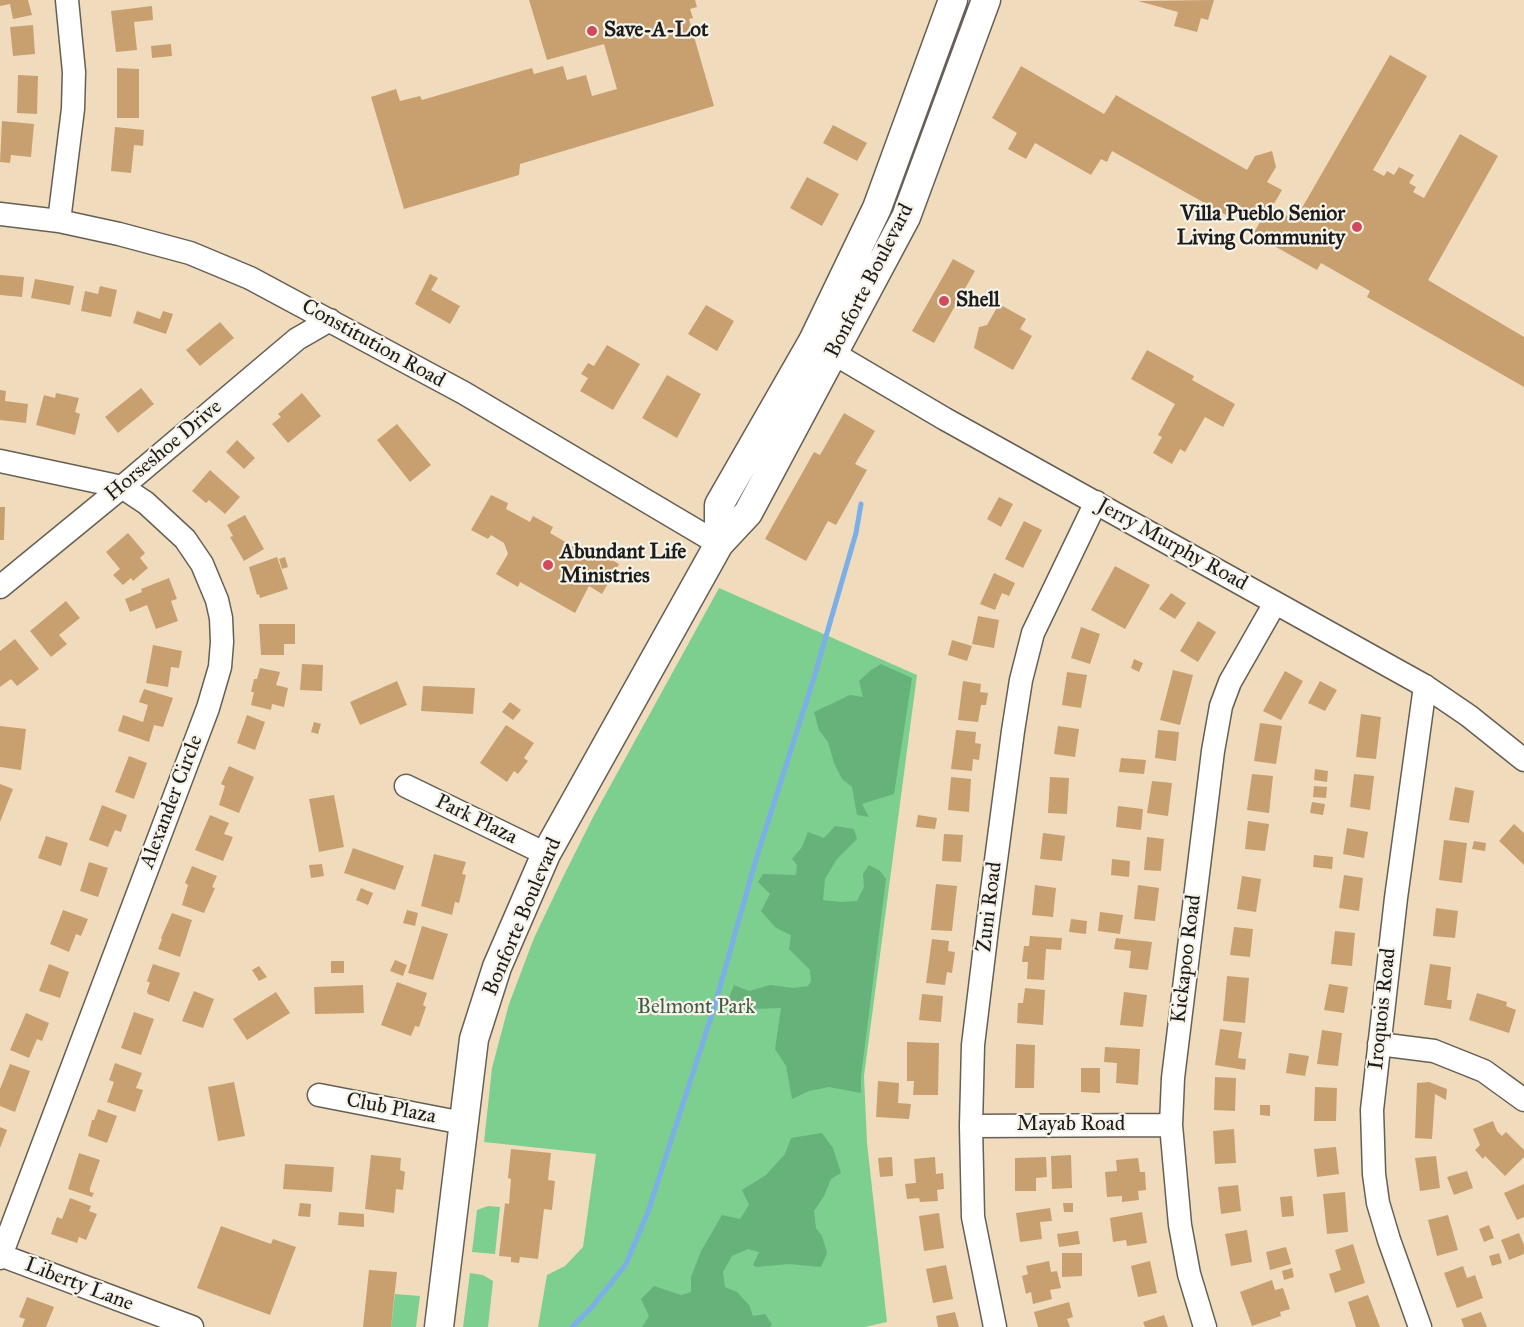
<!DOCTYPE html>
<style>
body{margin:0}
canvas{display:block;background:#f0dcbc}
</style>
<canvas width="1524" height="1327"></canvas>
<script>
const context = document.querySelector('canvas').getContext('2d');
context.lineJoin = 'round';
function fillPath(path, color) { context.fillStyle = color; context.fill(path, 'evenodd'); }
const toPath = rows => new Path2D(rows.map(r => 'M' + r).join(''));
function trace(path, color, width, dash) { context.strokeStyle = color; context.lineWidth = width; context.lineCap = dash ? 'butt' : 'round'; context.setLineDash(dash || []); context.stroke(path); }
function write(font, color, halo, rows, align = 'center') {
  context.font = font + ' "IM FELL Great Primer",serif'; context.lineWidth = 4.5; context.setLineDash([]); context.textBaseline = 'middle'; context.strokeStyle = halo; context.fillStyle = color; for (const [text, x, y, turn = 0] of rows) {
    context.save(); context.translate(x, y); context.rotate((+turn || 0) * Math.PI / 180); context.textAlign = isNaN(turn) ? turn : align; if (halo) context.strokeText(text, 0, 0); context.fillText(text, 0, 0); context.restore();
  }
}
fillPath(toPath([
 [719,588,917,675,864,1076,867,1143,887,1322,865,1327,538,1327,547,1275,565,1266,583,1247,596,1154,484,1142,492,1068,509,1004,534,938,564,875,593,817],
 [488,1206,500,1207,495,1254,472,1252,477,1210],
 [470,1273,483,1275,493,1281,488,1327,463,1327],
 [395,1294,420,1296,416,1327,391,1327]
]), '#7dcf90');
fillPath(toPath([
 [881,664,912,678,894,794,862,804,869,817,857,815,852,787,842,779,834,763,828,742,819,730,814,712,850,695,863,697,859,681,870,671],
 [835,826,854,829,857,839,837,859,825,879,823,900,841,902,857,901,864,887,863,874,869,865,880,871,886,879,861,1076,861,1093,829,1087,809,1091,792,1099,786,1066,775,1049,781,1008,752,1009,728,1000,734,985,749,991,770,985,793,988,808,986,811,981,810,970,789,949,791,935,776,928,761,911,770,894,758,882,763,874,796,875,797,865,792,859,802,847,808,832,824,838],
 [822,1133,833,1148,841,1173,831,1179,824,1196,814,1211,816,1228,822,1236,827,1253,821,1267,789,1264,756,1267,753,1265,759,1252,748,1249,732,1256,723,1272,725,1287,737,1292,749,1305,753,1316,765,1314,772,1324,770,1327,642,1327,649,1316,641,1299,654,1286,681,1295,691,1292,691,1277,701,1251,722,1215,740,1219,749,1205,742,1190,766,1175,785,1154,791,1138]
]), '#66b27a');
trace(toPath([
 [572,1327,592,1307,626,1264,648,1212,714,1008,757,856,813,681,856,533,861,504]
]), '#7caee8', 5);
fillPath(toPath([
 [0,0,28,0,32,15,13,19,10,4,0,6],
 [529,0,695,0,697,7,690,9,693,18,689,19,714,106,520,164,519,175,404,209,371,97,396,89,400,101,420,96,422,100,532,68,534,74,563,66,567,80,586,75,592,96,617,89,604,44,547,60],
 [1214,0,1208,20,1201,18,1197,32,1174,26,1178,12,1138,1],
 [152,6,153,20,134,22,137,50,116,52,111,11],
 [33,25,35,54,13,56,10,27],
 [171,44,172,56,152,58,151,46],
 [1390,55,1427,76,1373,170,1384,176,1387,171,1394,175,1399,167,1414,175,1409,183,1416,187,1413,192,1424,198,1460,134,1498,156,1428,280,1524,337,1524,387,1367,297,1370,291,1321,263,1317,270,1253,234,1263,217,1255,212,1254,214,1233,202,1226,215,1112,151,1107,162,1101,159,1091,175,1035,143,1026,159,1008,149,1017,133,992,118,1021,66,1104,114,1116,95,1247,170,1255,156,1272,151,1276,167,1267,182,1282,190,1272,207,1295,220],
 [117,68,139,69,139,118,117,118],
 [18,75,38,76,37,114,17,113],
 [2,121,34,124,31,157,11,155,10,163,0,162],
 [833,125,867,143,857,161,823,143],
 [115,127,144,130,143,146,134,145,131,173,111,171],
 [807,177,839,194,822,226,790,208],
 [953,259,975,271,934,343,912,331],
 [430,274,438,278,431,290,460,306,450,324,415,304],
 [0,275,24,277,22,297,0,295],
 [35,279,74,286,70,305,31,298],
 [100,286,117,290,111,317,81,311,85,291,98,294],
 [999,304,1026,319,1020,329,1032,336,1013,370,974,348,979,327,987,325],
 [706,305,734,321,717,351,688,334],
 [137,311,160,319,163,311,173,314,166,334,133,323],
 [220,322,234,338,200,366,186,350],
 [607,345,640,364,613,410,580,391,588,378,581,374,588,363,594,366],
 [1147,350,1194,376,1192,380,1235,404,1223,427,1205,417,1185,452,1180,449,1172,464,1153,453,1162,437,1158,435,1175,404,1131,379],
 [667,375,701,394,677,438,642,418],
 [141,388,154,404,118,433,105,417],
 [0,390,6,391,5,401,28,404,26,423,0,420],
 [56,393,79,398,75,412,80,414,75,435,36,425,44,395,55,398],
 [302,393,321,416,288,443,272,424,281,417,278,414],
 [844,413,875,431,855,464,867,470,836,525,828,521,806,561,765,539,814,452,820,455],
 [397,424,431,465,410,482,377,440],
 [237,440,255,458,244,469,226,452],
 [210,470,240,497,225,514,209,500,206,503,192,491],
 [491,495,508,503,506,509,530,522,533,516,553,527,550,533,596,560,600,553,619,564,602,594,589,586,575,613,520,582,518,587,496,574,508,554,504,543,491,535,488,539,471,530],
 [999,497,1013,504,1001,527,987,519],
 [0,507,5,507,4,540,0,540],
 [245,515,264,549,244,561,230,537,233,536,227,525],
 [1024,521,1042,530,1023,568,1005,559],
 [128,533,145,553,140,558,148,568,133,581,131,578,123,585,113,575,120,569,106,552],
 [277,557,288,589,260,598,259,594,257,595,249,567],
 [285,557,288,567,282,569,279,559],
 [1115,566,1150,585,1125,629,1091,610],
 [994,573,1015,583,1009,596,1002,593,995,610,980,604],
 [169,578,177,599,171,601,178,621,156,629,147,605,130,612,125,599,142,592,141,589],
 [1171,593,1186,603,1175,619,1159,609],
 [66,601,80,618,59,635,67,644,51,657,30,631],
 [978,616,999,620,994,648,972,644],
 [1198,621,1216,632,1198,662,1180,651],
 [259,624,295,624,295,644,284,644,284,655,261,655],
 [1081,627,1100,634,1090,664,1071,658],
 [15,639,39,669,17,686,11,679,0,687,0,651],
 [952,640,972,646,967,661,948,655],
 [153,645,182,651,179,668,171,667,168,687,146,683],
 [1134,659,1143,663,1139,672,1131,668],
 [302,664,323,665,322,691,300,690],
 [260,668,280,672,276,685,288,688,284,707,272,704,271,710,251,705,254,692,251,692,254,679,257,679],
 [1173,670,1193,675,1180,725,1160,720],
 [1285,671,1303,681,1281,720,1263,711],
 [1067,672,1087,675,1081,708,1062,705],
 [397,681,407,705,360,725,350,702],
 [963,681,981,684,980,692,988,693,986,705,981,705,978,722,958,720],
 [1320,681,1337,690,1325,711,1308,703],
 [423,686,475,688,473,714,421,711],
 [144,689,173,698,163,727,154,725,149,742,118,731,123,715,143,722,148,705,139,702],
 [510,702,521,710,513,720,502,712],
 [1361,714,1381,717,1376,759,1356,757],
 [247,715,265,722,255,750,237,743],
 [314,722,321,724,318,734,311,732],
 [1260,723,1282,726,1276,764,1254,761],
 [506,725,534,743,524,758,528,761,518,774,514,771,507,782,480,763],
 [0,726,26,729,21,770,0,767],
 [1058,726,1079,729,1075,757,1054,754],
 [956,730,976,732,975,743,981,744,979,760,973,759,972,771,951,769],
 [1158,730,1179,732,1176,761,1155,758],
 [129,756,147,763,134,799,115,792],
 [1121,758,1146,760,1144,774,1119,772],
 [229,766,254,777,239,813,219,805,225,786,221,784],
 [1315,769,1328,771,1327,782,1314,780],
 [1252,774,1273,776,1269,813,1247,810],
 [1354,774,1374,776,1370,810,1350,807],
 [951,777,971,779,969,812,948,810],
 [1050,777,1069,778,1067,814,1048,813],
 [1152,781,1172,783,1168,816,1147,813],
 [0,784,13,789,0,822],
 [1314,786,1327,787,1326,798,1313,797],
 [1455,787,1474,791,1469,823,1449,820],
 [334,795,344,847,319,852,309,799],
 [1312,802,1325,804,1323,815,1310,813],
 [102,805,127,815,121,832,115,830,108,847,89,840],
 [1118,806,1143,809,1141,830,1116,827],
 [210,815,229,823,224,834,233,837,223,861,195,850],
 [918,815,937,818,935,829,916,827],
 [1248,821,1269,824,1265,851,1245,849],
 [1514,824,1524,833,1524,865,1499,841],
 [1347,828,1368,832,1364,858,1343,854],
 [1043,833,1065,836,1062,861,1040,859],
 [944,834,963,835,961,862,942,861],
 [46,836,68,843,61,866,38,858],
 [1147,837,1164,839,1161,871,1144,870],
 [1444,840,1467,843,1462,883,1439,880],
 [1474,841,1486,843,1485,851,1472,849],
 [353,848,404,866,395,890,344,873],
 [434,854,466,862,462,874,466,875,459,903,455,902,452,915,421,906],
 [1314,855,1333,857,1332,869,1313,867],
 [1112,859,1130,861,1129,877,1111,875],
 [89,862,108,868,98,897,80,891],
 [322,864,324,876,311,878,309,865],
 [192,866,217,876,212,887,215,888,204,913,182,905,188,885,185,883],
 [1344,875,1363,878,1359,911,1339,908],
 [1242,876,1261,879,1256,912,1237,909],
 [936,884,957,886,952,931,931,930],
 [1035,885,1056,888,1053,917,1032,915],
 [1138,885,1159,888,1155,921,1134,919],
 [361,888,373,893,368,905,356,900],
 [1436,908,1458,911,1455,938,1433,936],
 [63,910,88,919,81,936,76,934,69,952,50,944],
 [407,910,418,913,415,926,403,923],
 [1100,912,1123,915,1120,934,1098,931],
 [172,913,192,920,180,957,158,949,162,939,161,938],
 [1071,919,1087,921,1086,934,1069,932],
 [422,926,448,934,433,980,408,973],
 [1234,927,1253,929,1250,957,1230,955],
 [1335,931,1355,933,1352,966,1331,964],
 [1030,936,1062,938,1061,950,1046,949,1044,980,1027,979,1028,962,1022,962,1024,946,1029,946],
 [1116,938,1152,942,1148,970,1129,968,1131,951,1114,949],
 [932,939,949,941,948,951,955,952,952,973,947,972,945,985,926,983],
 [395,960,407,965,403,976,390,971],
 [331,961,344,961,344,973,331,973],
 [49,964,69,972,60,998,39,991],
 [153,964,180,973,169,1002,148,994,147,991,150,983,147,981],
 [1430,964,1451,967,1447,1000,1452,1000,1451,1009,1424,1005],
 [259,966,267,977,259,981,252,970],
 [1227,976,1249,978,1245,1023,1223,1021],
 [397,982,427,993,423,1005,426,1007,419,1027,415,1026,411,1036,381,1025],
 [1329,984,1348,987,1344,1013,1324,1010],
 [363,985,364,1013,315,1014,314,987],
 [1025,988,1045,990,1043,1025,1017,1023,1018,1003,1023,1003],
 [194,991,214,999,203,1028,182,1021],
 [276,992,290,1013,247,1040,233,1019],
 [1124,992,1147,995,1143,1027,1120,1025],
 [1477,993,1507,1002,1506,1006,1516,1010,1509,1033,1469,1020],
 [922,994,943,996,941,1022,919,1020],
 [134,1012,154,1019,141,1055,121,1048],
 [26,1013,49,1023,42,1041,37,1039,29,1058,10,1050],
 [1220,1029,1242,1032,1238,1058,1246,1059,1245,1070,1215,1065],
 [1322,1030,1342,1033,1338,1066,1317,1064],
 [907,1042,939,1043,938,1095,913,1095,914,1081,907,1081],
 [1016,1044,1035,1045,1034,1088,1015,1088],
 [1105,1047,1140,1049,1138,1085,1116,1083,1117,1063,1104,1062],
 [1289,1053,1309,1056,1305,1076,1286,1073],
 [115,1063,142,1073,136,1088,143,1090,135,1112,107,1102,114,1082,109,1080],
 [10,1064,30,1071,15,1112,0,1106,0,1089],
 [1081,1068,1100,1068,1100,1093,1081,1092],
 [1215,1077,1236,1078,1235,1111,1214,1110],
 [878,1081,899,1083,898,1103,911,1104,909,1119,876,1117],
 [234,1082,245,1136,218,1141,208,1087],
 [1429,1082,1447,1089,1446,1100,1435,1094,1432,1139,1415,1138,1417,1083],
 [1315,1087,1337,1088,1336,1121,1314,1121],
 [1260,1105,1270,1105,1270,1116,1260,1115],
 [98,1109,117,1116,107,1143,88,1136,92,1120,94,1120],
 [1493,1121,1497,1131,1502,1136,1506,1132,1524,1150,1524,1157,1505,1176,1485,1156,1483,1159,1475,1150,1480,1145,1473,1129],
 [0,1127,7,1130,0,1148],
 [1234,1129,1236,1163,1215,1164,1213,1131],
 [1336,1147,1339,1174,1317,1177,1314,1149],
 [511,1149,551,1153,548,1180,555,1181,552,1210,544,1209,538,1259,520,1257,519,1263,511,1262,511,1257,499,1256,505,1203,509,1204,511,1179,508,1178],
 [79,1153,100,1160,90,1188,90,1192,94,1193,92,1197,68,1189],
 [371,1155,401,1158,400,1170,405,1172,403,1190,396,1189,394,1213,365,1209],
 [1071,1155,1072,1188,1052,1189,1051,1156],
 [1436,1156,1440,1188,1420,1191,1415,1158],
 [892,1157,893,1176,880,1177,878,1158],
 [935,1157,936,1174,943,1173,944,1189,937,1190,938,1201,920,1202,919,1198,907,1199,905,1184,916,1183,914,1159],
 [1046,1157,1047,1177,1036,1178,1036,1191,1015,1191,1015,1158],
 [1138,1158,1140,1172,1145,1172,1146,1190,1138,1191,1139,1200,1122,1202,1122,1196,1107,1197,1105,1172,1117,1171,1116,1160],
 [285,1164,334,1167,332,1192,283,1189],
 [1467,1171,1473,1188,1454,1195,1447,1177],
 [1524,1184,1524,1217,1517,1220,1504,1193],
 [1238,1185,1241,1211,1221,1214,1218,1187],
 [1345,1192,1348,1232,1327,1234,1323,1194],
 [1292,1196,1294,1216,1282,1217,1280,1197],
 [70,1198,91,1206,89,1211,97,1214,86,1240,79,1237,77,1243,51,1234,57,1217,62,1219],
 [300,1203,311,1204,310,1217,298,1216],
 [1063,1203,1073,1203,1073,1212,1064,1212],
 [1050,1208,1052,1221,1040,1222,1042,1239,1020,1242,1016,1213],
 [339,1212,364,1214,364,1227,338,1225],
 [1142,1212,1147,1243,1127,1246,1126,1240,1113,1242,1110,1218],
 [939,1213,944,1248,924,1251,919,1216],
 [1448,1215,1458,1250,1437,1256,1428,1220],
 [1489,1225,1494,1238,1484,1242,1479,1229],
 [221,1226,271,1244,273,1239,296,1247,270,1315,197,1288],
 [1247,1230,1252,1262,1231,1266,1225,1234],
 [1078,1231,1080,1244,1059,1247,1057,1234],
 [1519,1233,1524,1245,1524,1254,1509,1260,1501,1240],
 [1353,1244,1365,1283,1335,1293,1329,1274,1341,1270,1335,1250],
 [1286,1247,1291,1264,1270,1270,1266,1252],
 [1062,1253,1082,1253,1082,1276,1062,1277],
 [1499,1253,1502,1263,1492,1266,1489,1256],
 [1049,1261,1051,1272,1057,1271,1061,1288,1050,1290,1052,1299,1033,1304,1031,1292,1026,1294,1022,1276,1028,1274,1026,1266],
 [1150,1261,1157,1293,1138,1297,1131,1266],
 [946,1265,953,1299,933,1303,926,1269],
 [1463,1266,1467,1278,1475,1275,1483,1298,1457,1308,1444,1273],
 [1292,1268,1294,1277,1284,1280,1282,1271],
 [369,1270,397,1272,391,1327,363,1327],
 [1272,1280,1275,1290,1283,1288,1290,1309,1280,1312,1281,1316,1252,1326,1240,1292],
 [1368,1295,1380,1327,1356,1327,1348,1302],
 [27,1297,54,1307,46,1327,22,1327,25,1319,19,1317],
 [1069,1302,1073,1317,1067,1319,1070,1327,1038,1327,1034,1312],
 [955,1312,959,1327,938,1327,936,1316],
 [1481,1312,1487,1327,1464,1327,1461,1319],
 [1164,1315,1168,1327,1145,1327,1143,1322]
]), '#c8a06f');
const minor = toPath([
 [0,214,59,221,119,234,190,253,250,278,464,393,719,544],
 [59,221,73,109,74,72,67,0],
 [821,346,945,419,1425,686,1469,716,1524,760],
 [0,461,122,487,146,503,185,539,202,564,217,600,221,618,222,642,220,667,208,708,0,1258],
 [0,587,122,487,297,339,330,320],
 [406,786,546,854],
 [1379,1044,1434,1051,1484,1071,1524,1100],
 [319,1095,463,1123],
 [971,1126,1171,1125],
 [0,1255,192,1327],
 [995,1327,973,1217,971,1126,973,1045,988,921,1013,731,1021,680,1033,633,1096,502],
 [1205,1327,1189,1274,1180,1225,1171,1125,1173,1078,1213,751,1221,706,1230,682,1275,603],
 [1420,1327,1389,1240,1378,1203,1374,1174,1372,1110,1396,898,1425,686]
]);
const major = toPath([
 [719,544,719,505,813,341,877,208,953,0],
 [439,1327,474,1039,497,967,546,854,719,544,748,513,906,217,986,0]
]);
trace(minor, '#665f54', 25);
trace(major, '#665f54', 31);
trace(minor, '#fff', 22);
trace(major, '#fff', 28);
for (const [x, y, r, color] of [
 [592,31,6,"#d1495b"],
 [1357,227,6,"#d1495b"],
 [944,301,6,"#d1495b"],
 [548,565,6,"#d1495b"]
]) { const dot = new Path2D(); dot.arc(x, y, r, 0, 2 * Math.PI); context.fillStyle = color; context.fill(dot); trace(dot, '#f7f3e8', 2); }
write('bold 21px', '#1c1c1c', '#f7f3e8', [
 ["Save-A-Lot",604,31],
 ["Villa Pueblo Senior",1345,215,"right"],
 ["Living Community",1345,239,"right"],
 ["Shell",956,301],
 ["Abundant Life",560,553],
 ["Ministries",560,577]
], 'left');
write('21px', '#1c1c1c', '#f7f3e8', [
 ["Bonforte Boulevard",870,281,-63],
 ["Constitution Road",373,344,29],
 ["Horseshoe Drive",164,451,-40],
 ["Jerry Murphy Road",1172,545,29],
 ["Alexander Circle",172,802,-69],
 ["Park Plaza",476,820,26],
 ["Zuni Road",990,907,-83],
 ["Bonforte Boulevard",523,917,-67],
 ["Kickapoo Road",1187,959,-83],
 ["Iroquois Road",1383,1009,-84],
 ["Club Plaza",391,1109,11],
 ["Mayab Road",1071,1125],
 ["Liberty Lane",79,1285,21]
]);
write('21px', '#3e5b45', '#f7f3e8', [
 ["Belmont Park",696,1008]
]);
</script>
